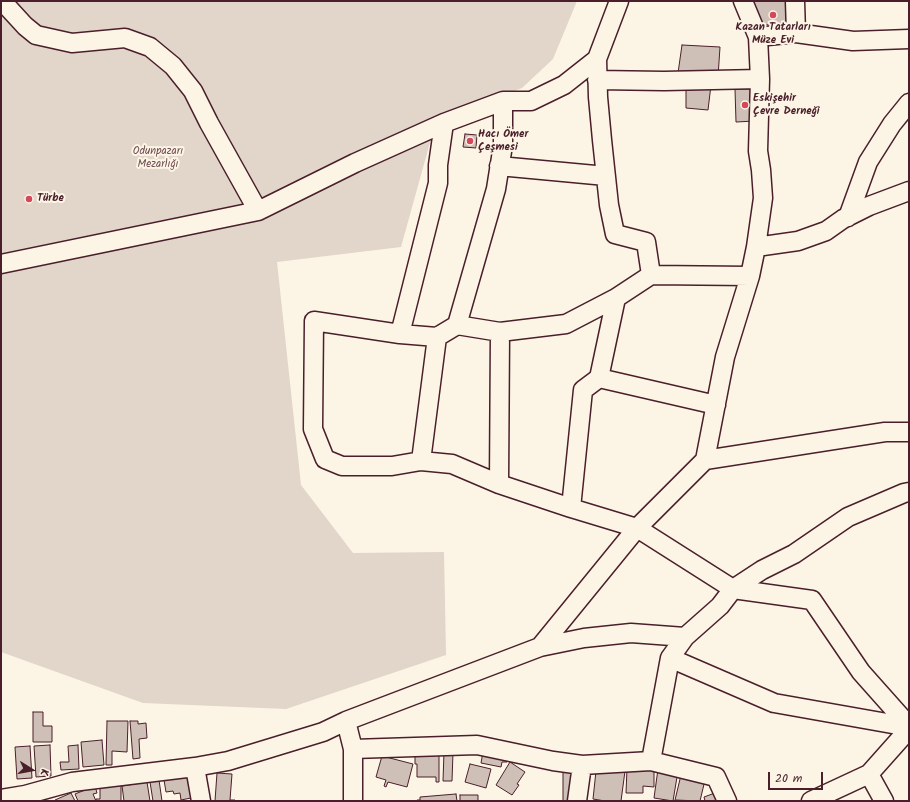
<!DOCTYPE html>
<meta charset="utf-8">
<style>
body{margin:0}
#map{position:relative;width:910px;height:802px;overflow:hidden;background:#fcf5e5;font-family:Kalam,sans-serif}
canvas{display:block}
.frame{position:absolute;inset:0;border:2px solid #4a1f2b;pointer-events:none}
.north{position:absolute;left:12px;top:750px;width:40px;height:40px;-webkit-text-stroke:3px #fcf5e5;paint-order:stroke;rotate:101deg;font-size:11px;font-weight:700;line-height:16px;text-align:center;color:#4a1f2b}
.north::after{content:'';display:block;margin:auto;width:14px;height:18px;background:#4a1f2b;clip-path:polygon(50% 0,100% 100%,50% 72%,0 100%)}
.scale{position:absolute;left:768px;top:772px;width:55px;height:18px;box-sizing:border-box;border:2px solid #4a1f2b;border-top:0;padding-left:5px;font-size:12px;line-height:14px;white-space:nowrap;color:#4a1f2b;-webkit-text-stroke:3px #fcf5e5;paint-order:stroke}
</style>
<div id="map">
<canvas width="910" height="802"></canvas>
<div class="frame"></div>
<div class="north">K</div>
<div class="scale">20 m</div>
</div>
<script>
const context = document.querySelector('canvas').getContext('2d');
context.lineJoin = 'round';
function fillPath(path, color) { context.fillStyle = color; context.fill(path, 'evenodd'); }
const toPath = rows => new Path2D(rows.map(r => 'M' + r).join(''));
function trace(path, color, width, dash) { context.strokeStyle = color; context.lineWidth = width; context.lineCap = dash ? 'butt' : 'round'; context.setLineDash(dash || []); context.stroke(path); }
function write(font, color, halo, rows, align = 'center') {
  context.font = font + ' Kalam,sans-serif'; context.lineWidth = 4; context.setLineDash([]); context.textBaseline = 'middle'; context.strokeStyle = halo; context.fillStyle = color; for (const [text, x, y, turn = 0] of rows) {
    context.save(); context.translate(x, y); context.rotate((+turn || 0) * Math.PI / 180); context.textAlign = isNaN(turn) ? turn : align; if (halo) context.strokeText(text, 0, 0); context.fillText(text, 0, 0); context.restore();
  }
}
fillPath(toPath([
 [1,1,577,1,553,59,522,88,436,121,401,247,277,262,301,485,353,553,444,552,446,655,286,709,143,703,1,652]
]), '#e2d5ca');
const building = toPath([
 [750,1,788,1,791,21,760,26,750,1],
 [682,45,720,47,718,77,678,73,682,45],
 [686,85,711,85,708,110,686,108,686,85],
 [735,89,754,89,755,121,736,122,735,89],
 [465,134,477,135,476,148,463,147,465,134],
 [33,712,43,712,43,726,52,726,52,742,33,742,33,712],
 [107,721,128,721,127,752,112,751,112,765,106,765,107,721],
 [130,721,138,721,138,724,146,723,147,738,139,739,140,758,133,759,130,721],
 [102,740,104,765,83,767,81,742,102,740],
 [50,745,51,776,36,777,34,746,50,745],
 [78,745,79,769,61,770,60,762,69,762,68,746,78,745],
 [30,746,32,778,17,779,15,747,30,746],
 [444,752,453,752,452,781,443,781,444,752],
 [483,752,508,757,507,762,502,762,501,767,481,763,483,752],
 [415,754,439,754,439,782,436,782,436,777,417,777,417,764,415,764,415,754],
 [382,756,413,764,407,787,388,782,386,787,384,786,386,780,376,777,382,756],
 [510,762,525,772,517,784,519,785,512,795,496,785,510,762],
 [470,764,491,769,486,788,465,782,470,764],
 [627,768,654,768,654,787,643,786,643,793,626,793,627,768],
 [610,769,625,771,621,801,605,801,593,799,596,771,610,773,610,769],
 [658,769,678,771,673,801,654,798,658,769],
 [563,770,575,770,575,801,563,801,563,770],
 [217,773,232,774,230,800,235,800,235,801,215,801,217,773],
 [681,775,705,780,700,801,675,800,681,775],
 [187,776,191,798,181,800,180,793,174,794,173,791,166,792,164,780,187,776],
 [159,780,162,801,153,801,150,782,159,780],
 [147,782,150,801,124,801,122,786,147,782],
 [100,785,121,785,121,801,96,801,96,799,100,799,100,785],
 [95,786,97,793,93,794,96,801,78,801,75,794,95,786],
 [71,793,75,801,56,801,55,800,71,793],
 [715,793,719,801,705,801,704,797,715,793],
 [456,794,457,801,417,801,417,800,420,800,420,797,456,794],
 [460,795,478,795,478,801,460,801,460,795]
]);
fillPath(building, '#cfc0b7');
trace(building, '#4a1f2b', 1);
const minor = toPath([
 [2,1,25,26,36,35,72,43,125,38,150,47,173,66,193,91,209,123,258,211],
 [795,1,796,33],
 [758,37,796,33,853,41,909,39],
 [597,59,598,97,602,140,609,205,615,234,646,242,651,275,750,276,756,247,763,198,761,170,758,151,760,79,758,37,743,1],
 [597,80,664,81,760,79],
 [503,101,503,145,496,189,457,325,500,332,566,324,616,298,651,275],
 [444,123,438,165,438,183,400,334,437,337,457,325],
 [499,166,606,176],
 [848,217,868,162,892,124,909,103],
 [756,247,798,241,826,231,843,219,869,206,909,191],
 [1,264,258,211,355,163,444,123,503,101,531,101,564,85,597,59,619,1],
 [400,334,314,321,313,429,325,459,342,466,392,466,421,461,452,464,499,484,571,508],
 [599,378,616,298],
 [909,432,885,432,705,460,637,528,733,589,812,600,861,672,909,726],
 [705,460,725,357,750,276],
 [421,461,437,337],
 [499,484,500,332],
 [685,637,670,658,774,703,909,727],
 [540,647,637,528,571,508,583,390,599,378,716,405],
 [346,721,353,749,353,801],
 [353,749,477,745,553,761,582,765,651,761,716,777,727,801],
 [651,761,670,658],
 [195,767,201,801],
 [869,774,909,729],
 [1,799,25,795,72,782,195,767,228,761,323,732,346,721,540,647,584,638,631,633,685,637,720,606,733,589,762,570,794,554,848,517,904,493,909,492],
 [577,801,582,765],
 [811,801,869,774,884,801]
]);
trace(minor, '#4a1f2b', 21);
trace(minor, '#fcf5e5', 18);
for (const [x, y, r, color] of [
 [773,15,4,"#d1495b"],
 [745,105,4,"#d1495b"],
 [470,141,4,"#d1495b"],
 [29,199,4,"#d1495b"]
]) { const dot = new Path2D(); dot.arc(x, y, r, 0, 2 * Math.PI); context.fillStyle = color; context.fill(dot); trace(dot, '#fcf5e5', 1.5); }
write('bold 11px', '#4a1f2b', '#fcf5e5', [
 ["Kazan Tatarları",773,28,"center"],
 ["Müze Evi",773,41,"center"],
 ["Eskişehir",753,99],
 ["Çevre Derneği",753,112],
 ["Hacı Ömer",478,135],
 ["Çeşmesi",478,148],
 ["Türbe",37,199]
], 'left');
write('11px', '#704c53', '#fcf5e5', [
 ["Odunpazarı",158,152],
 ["Mezarlığı",158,165]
]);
</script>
